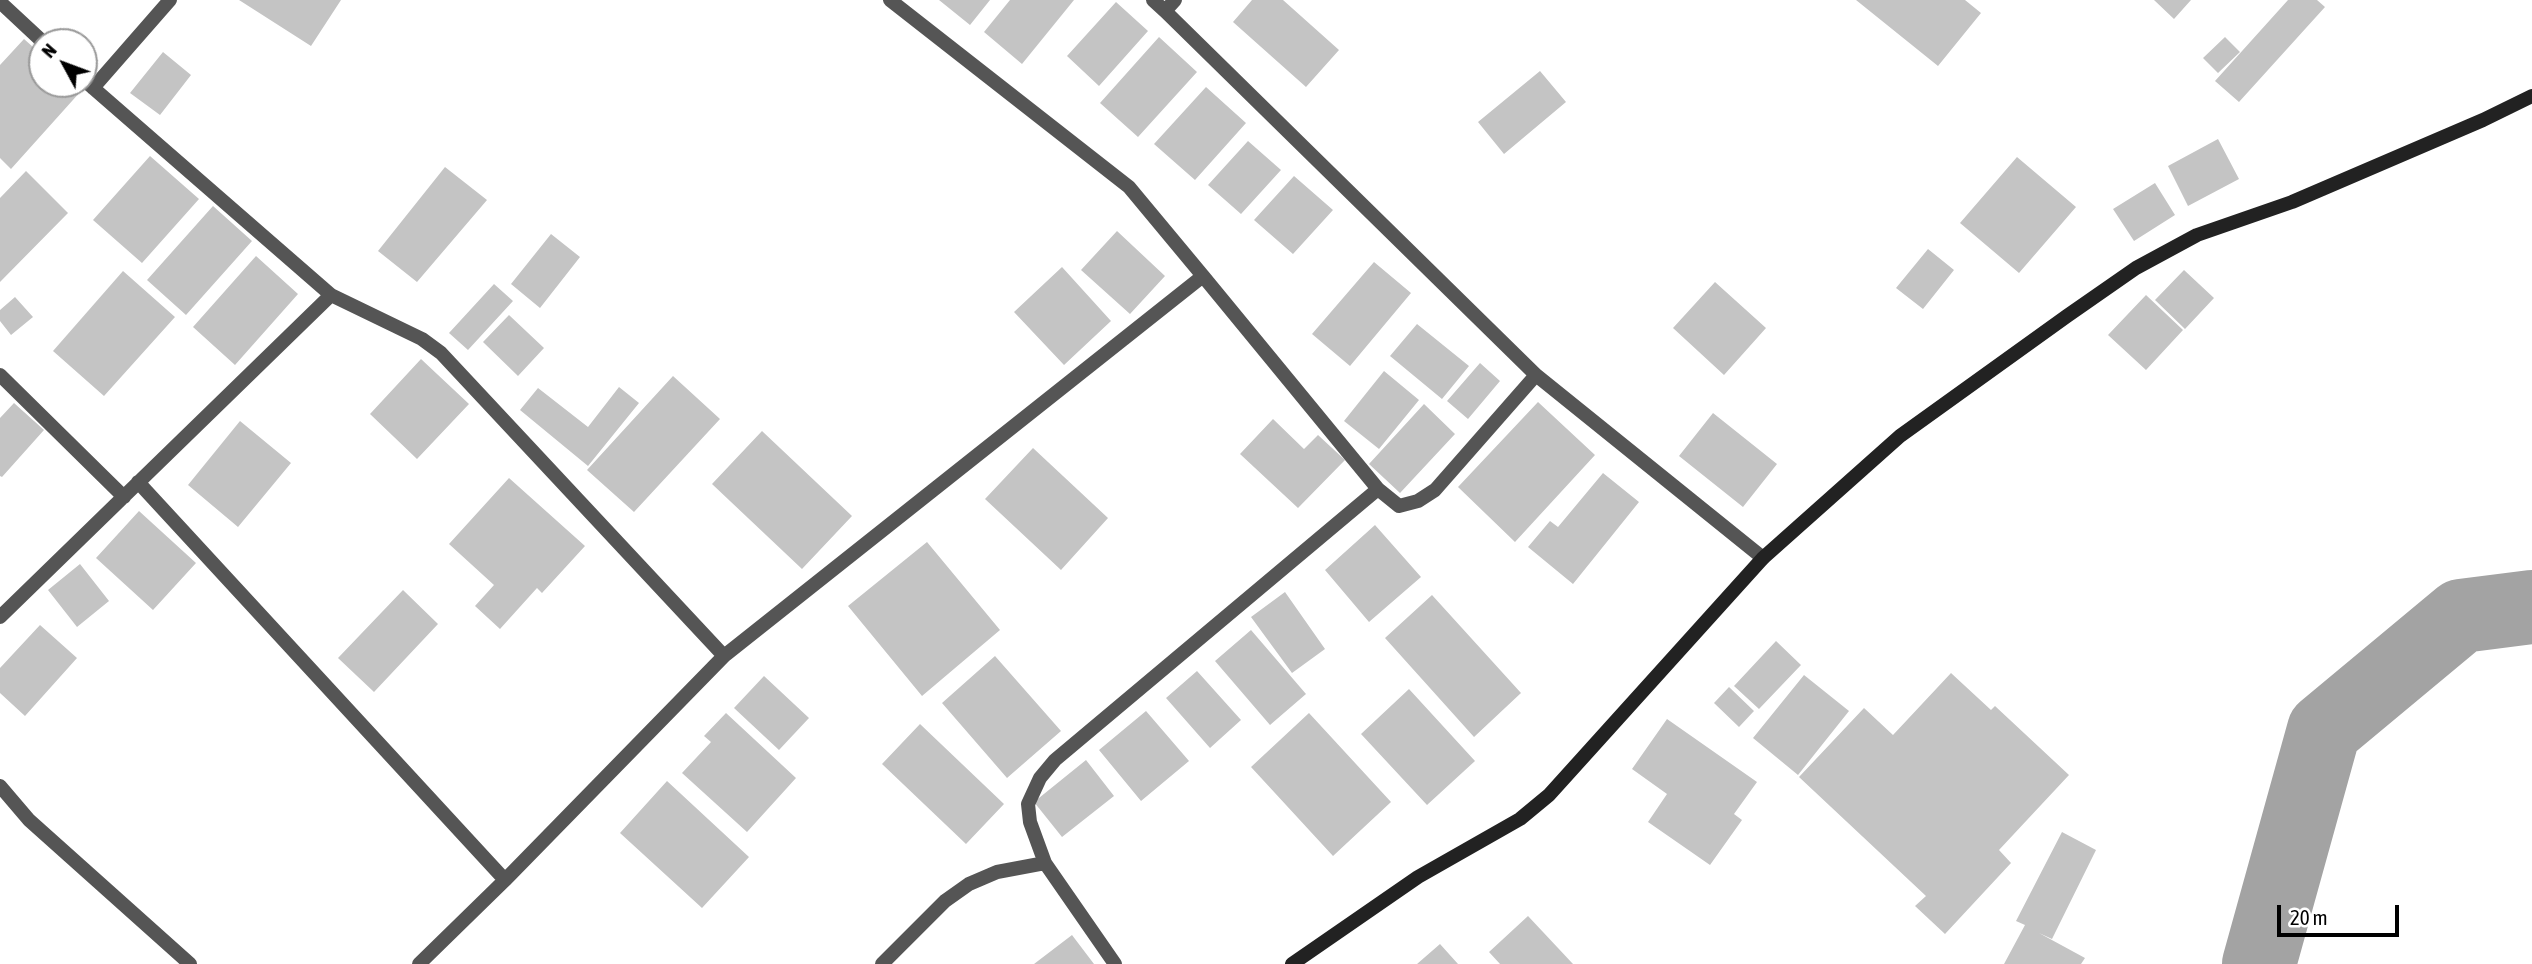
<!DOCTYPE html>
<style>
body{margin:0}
#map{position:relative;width:2532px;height:964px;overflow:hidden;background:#fff;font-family:"Asap Condensed",sans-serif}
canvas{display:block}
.north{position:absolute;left:28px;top:28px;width:70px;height:70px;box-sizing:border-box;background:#fff;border:2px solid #999;border-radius:50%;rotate:311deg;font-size:19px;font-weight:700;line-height:28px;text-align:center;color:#000}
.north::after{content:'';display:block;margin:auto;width:24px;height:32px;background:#000;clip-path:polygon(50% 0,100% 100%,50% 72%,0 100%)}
.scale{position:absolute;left:2277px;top:905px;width:122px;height:32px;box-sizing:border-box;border:4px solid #000;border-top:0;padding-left:9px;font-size:21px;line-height:24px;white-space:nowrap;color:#000;-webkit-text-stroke:5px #fff;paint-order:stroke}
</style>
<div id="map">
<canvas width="2532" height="964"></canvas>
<div class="north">N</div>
<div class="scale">20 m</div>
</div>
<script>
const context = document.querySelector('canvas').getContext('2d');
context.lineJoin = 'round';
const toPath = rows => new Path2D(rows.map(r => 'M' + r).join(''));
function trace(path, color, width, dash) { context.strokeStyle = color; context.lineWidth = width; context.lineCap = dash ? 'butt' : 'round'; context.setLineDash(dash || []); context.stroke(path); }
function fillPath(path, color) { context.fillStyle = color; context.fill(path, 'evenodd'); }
trace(toPath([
 [2259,964,2324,730,2461,616,2532,607]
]), '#a3a3a3', 74);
fillPath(toPath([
 [239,0,341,0,311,46],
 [939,0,990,0,970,25],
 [1010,0,1074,0,1022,64,984,32],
 [1252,0,1283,0,1339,50,1306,87,1233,22],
 [1856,0,1965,0,1981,13,1938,66],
 [2154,0,2191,0,2174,19],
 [2288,0,2317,0,2325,7,2239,102,2215,81],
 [1116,2,1148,31,1099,86,1067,56],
 [1159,37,1197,72,1138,137,1100,103],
 [2225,37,2240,52,2218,73,2203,58],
 [24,39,42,55,42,84,73,84,81,91,11,169,0,158,0,65],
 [163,52,191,75,160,115,130,93],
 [1540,71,1566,102,1504,154,1478,122],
 [1206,87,1246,123,1195,180,1154,144],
 [2218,139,2239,179,2188,206,2168,166],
 [1248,141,1281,170,1241,214,1208,185],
 [150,156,199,199,142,263,93,220],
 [2017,157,2076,207,2019,273,1960,223],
 [445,167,487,200,417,282,378,251],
 [26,171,68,213,0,282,0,198],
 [1294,176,1333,210,1293,254,1254,220],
 [2155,183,2175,215,2134,241,2113,209],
 [213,206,252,241,186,315,147,280],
 [1117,231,1165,276,1130,314,1081,270],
 [551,234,580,257,540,308,511,284],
 [1928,249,1954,270,1923,309,1896,288],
 [256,256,298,294,235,365,193,327],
 [1374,262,1411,293,1350,366,1312,334],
 [1062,267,1111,321,1064,365,1014,312],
 [2184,270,2214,298,2185,329,2155,300],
 [123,271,175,317,104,396,53,351],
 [1715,282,1766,328,1724,375,1673,328],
 [494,284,513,301,468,350,449,333],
 [2146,295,2183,330,2146,370,2108,335],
 [15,297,33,317,11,335,0,321,0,310],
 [509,315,544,348,518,376,483,342],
 [1417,324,1469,366,1442,399,1390,356],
 [421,359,469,404,417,459,370,414],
 [1480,363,1500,381,1468,419,1447,401],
 [1384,371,1419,400,1379,449,1344,421],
 [673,376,720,419,634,512,587,470],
 [619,387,639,403,588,466,520,410,538,388,588,427],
 [1538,402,1595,455,1515,542,1458,487],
 [14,403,44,430,2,477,0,476,0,418],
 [1424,404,1455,434,1400,493,1369,464],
 [1713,413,1777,464,1743,507,1679,456],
 [1273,419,1304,449,1318,435,1345,460,1298,508,1240,454],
 [240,421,291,463,238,527,188,485],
 [762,431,852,516,802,569,712,484],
 [1033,448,1108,518,1061,570,985,499],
 [1603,473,1639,502,1573,584,1528,547,1550,521,1558,527],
 [509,478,585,546,542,593,537,588,500,629,475,606,494,585,449,544],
 [139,511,196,563,153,610,96,558],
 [1375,525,1421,577,1369,622,1325,570],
 [927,542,1000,630,922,696,848,606],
 [80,564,109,601,77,627,48,590],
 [403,590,438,624,374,692,338,658],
 [1285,592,1325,649,1292,673,1251,617],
 [1432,595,1521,693,1474,737,1385,638],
 [40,625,77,658,25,716,0,693,0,668],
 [1251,630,1306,694,1270,725,1215,661],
 [1776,641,1801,665,1759,709,1734,686],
 [995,656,1061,731,1007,778,942,703],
 [1197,671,1241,720,1210,748,1166,698],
 [1951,673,1991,710,1995,706,2069,775,1999,850,2011,863,1945,934,1915,906,1926,896,1799,777,1864,708,1893,735],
 [1804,675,1849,711,1798,775,1753,738],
 [764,676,809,718,779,750,734,708],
 [1729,687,1754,711,1739,727,1714,703],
 [1409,689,1475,761,1427,805,1361,734],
 [1146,711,1189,761,1141,801,1099,750],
 [726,713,796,778,747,832,682,773,711,742,704,736],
 [1309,713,1391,802,1333,856,1251,767],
 [1667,719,1757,782,1734,814,1742,820,1710,865,1648,822,1667,794,1632,769],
 [920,724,1004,804,966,844,882,764],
 [1086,760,1114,796,1062,837,1034,802],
 [667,781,749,857,702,908,620,833],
 [2062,832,2096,850,2052,939,2039,933,2085,958,2081,964,2004,964,2025,925,2016,921],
 [1528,916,1573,964,1500,964,1489,952],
 [1072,935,1094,964,1034,964],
 [1440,944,1458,964,1417,964]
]), '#c4c4c4');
trace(toPath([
 [890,0,1129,187,1203,276],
 [1153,0,1165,11],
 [1175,0,1165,11,1536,375,1763,558],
 [0,2,43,42],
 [84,80,331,295,422,339,441,353,724,656,1203,276,1378,489,1399,506,1418,501,1435,490,1536,375],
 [93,88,170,0],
 [0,375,124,497],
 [138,482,505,880,419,964],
 [0,617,331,295],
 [0,786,29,820,190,964],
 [1045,863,1030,822,1028,804,1040,778,1055,760,1378,489],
 [505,880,724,656],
 [882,964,945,901,969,884,997,872,1045,863,1115,964]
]), '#555', 14);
trace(toPath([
 [1292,964,1418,877,1520,819,1549,795,1763,558,1900,436,2067,316,2136,268,2197,235,2292,202,2483,120,2532,96]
]), '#222', 14);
</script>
